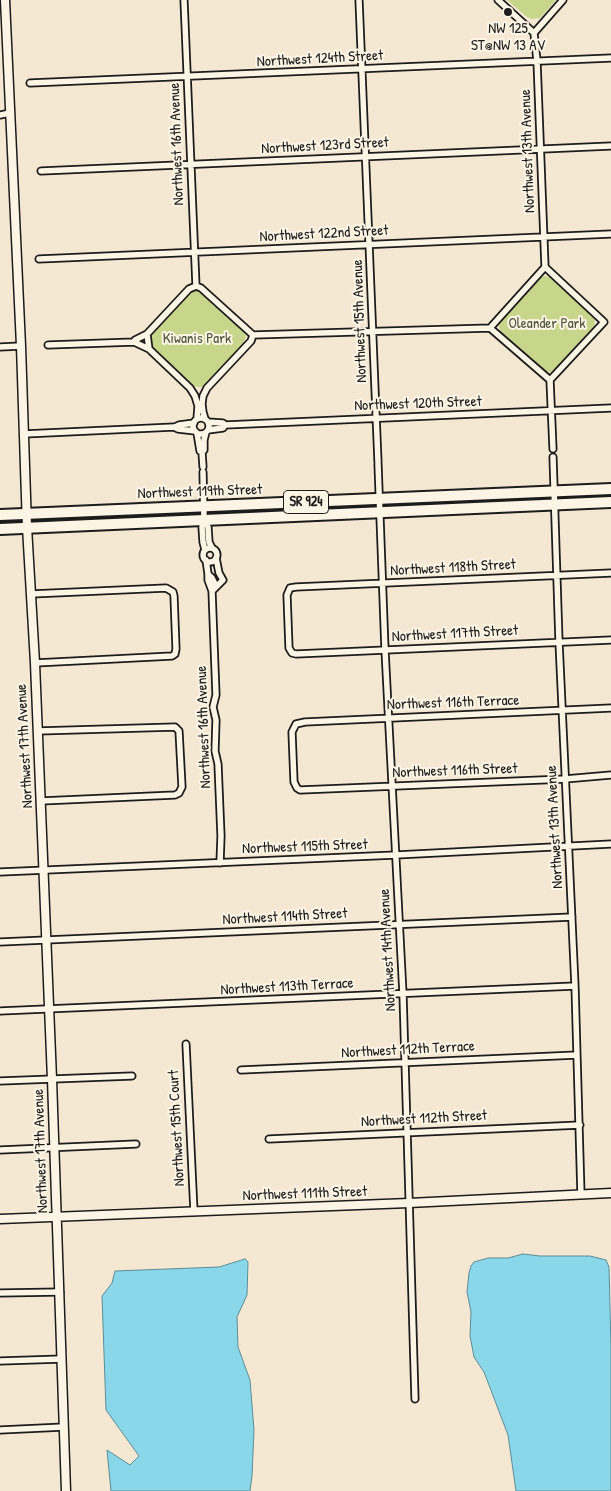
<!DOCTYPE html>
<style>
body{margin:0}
canvas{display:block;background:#f5e8d3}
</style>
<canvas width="611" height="1491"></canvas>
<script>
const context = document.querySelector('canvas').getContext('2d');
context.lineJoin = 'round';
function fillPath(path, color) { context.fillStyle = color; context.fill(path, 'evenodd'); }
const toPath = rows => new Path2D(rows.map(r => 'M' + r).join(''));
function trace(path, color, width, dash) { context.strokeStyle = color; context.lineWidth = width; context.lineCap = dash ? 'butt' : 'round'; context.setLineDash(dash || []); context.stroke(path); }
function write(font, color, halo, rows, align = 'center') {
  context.font = font + ' "Patrick Hand",sans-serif'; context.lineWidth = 4; context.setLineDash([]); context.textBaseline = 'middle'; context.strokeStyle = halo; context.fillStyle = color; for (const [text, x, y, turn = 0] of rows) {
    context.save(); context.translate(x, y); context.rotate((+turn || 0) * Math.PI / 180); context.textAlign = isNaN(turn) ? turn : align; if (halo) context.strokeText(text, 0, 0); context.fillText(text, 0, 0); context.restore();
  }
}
fillPath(toPath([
 [507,0,556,0,540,18,532,19,527,17],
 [545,276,550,277,593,314,595,320,594,326,555,369,550,372,545,372,504,335,500,331,499,326,500,321,541,277],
 [195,289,199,291,243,330,246,336,243,345,207,383,202,387,197,387,192,385,152,348,149,339,151,334,188,293]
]), '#c7d68a');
const water = toPath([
 [523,1254,540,1256,590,1256,606,1260,609,1267,611,1348,611,1491,516,1491,508,1435,484,1372,474,1357,470,1336,471,1312,467,1292,469,1273,471,1266,474,1262,488,1258,508,1258,523,1254],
 [245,1259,248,1262,247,1295,237,1317,238,1347,250,1380,254,1430,252,1476,250,1491,111,1491,107,1450,130,1465,139,1456,106,1410,102,1296,112,1283,115,1271,219,1267,245,1259]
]);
fillPath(water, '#89d7e8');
trace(water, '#5d8c96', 1);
const street = toPath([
 [184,0,196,286],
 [359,0,378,462],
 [498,0,534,33,537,61,545,267,604,322],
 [534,33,563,0],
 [30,83,611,58],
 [0,115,10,113],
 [41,171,611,146],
 [39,259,611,234],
 [490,328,545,267],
 [490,328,550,380],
 [147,334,149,349,190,388,195,396,198,406,197,419],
 [253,335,490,328],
 [134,342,135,340,147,334,189,289,196,286,201,288,253,335],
 [48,345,134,342,149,349],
 [0,347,21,346],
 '193 426a8 8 0 1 1 16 0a8 8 0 1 1-16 0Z',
 [205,419,203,412,202,404,203,396,207,388,251,341,253,335],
 [208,422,223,423,225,425,611,408],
 [175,427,179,425,194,423],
 [208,430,223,428,225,425],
 [197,433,200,451,202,452],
 [24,434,174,427,178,429,195,431],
 [553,449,550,380,604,322],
 [553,457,559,642,575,986,581,1195],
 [378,464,385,650,403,994,415,1399],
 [203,467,202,452,204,450,204,440,206,432],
 [203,472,204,520,202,527,203,542,205,550],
 [204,520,208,527,209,542,212,548],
 '203 555a7 7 0 1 1 14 0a7 7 0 1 1-14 0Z',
 [216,558,219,573,223,580,212,591,216,695,213,707,216,720,215,751,218,764,221,836,220,863],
 [206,560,208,574,212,578,216,586],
 [611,573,296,587,290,588,287,595,289,648,292,653,296,654,611,640],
 [208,574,208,580,212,591],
 [31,594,166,588,173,592,174,596,176,649,175,654,172,656,35,663],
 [611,708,305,722,296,724,292,732,294,782,297,788,300,790,565,779,611,775],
 [38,731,175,727,179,731,182,787,179,793,175,795,41,801],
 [0,872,396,855,611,844],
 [0,942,572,917],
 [0,1011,575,986],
 [186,1044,194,1212],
 [241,1070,577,1055],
 [0,1081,132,1076],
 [269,1139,580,1125],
 [0,1150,136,1144],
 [0,1293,60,1292],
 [0,1361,62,1359],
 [0,1430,64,1427]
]);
const secondary = toPath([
 [5,0,21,346,27,527,35,663,52,1079,66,1491],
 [0,1219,409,1203,611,1193]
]);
const highway = toPath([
 [0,515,611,489],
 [0,529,611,502]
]);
trace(street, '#1c1c1c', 9);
trace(secondary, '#1c1c1c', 11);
trace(highway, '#1c1c1c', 14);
trace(street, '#fcf5e5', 5.5);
trace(secondary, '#fcf5e5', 8);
trace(highway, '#fcf5e5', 10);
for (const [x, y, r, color] of [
 [508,12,5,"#1c1c1c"]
]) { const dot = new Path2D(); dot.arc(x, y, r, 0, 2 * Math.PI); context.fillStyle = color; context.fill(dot); trace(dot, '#fcf5e5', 2); }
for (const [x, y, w] of [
 [306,502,45]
]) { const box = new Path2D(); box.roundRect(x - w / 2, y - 11.5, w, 23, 4); context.fillStyle = '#fcf5e5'; context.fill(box); trace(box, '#1c1c1c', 1); }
write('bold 14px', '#1c1c1c', null, [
 ["SR 924",306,502]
]);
write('15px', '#1c1c1c', '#fcf5e5', [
 ["NW 125",508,29],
 ["ST@NW 13 AV",508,46]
]);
write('15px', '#1c1c1c', '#fcf5e5', [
 ["Northwest 124th Street",320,59,-3],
 ["Northwest 16th Avenue",177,144,-92],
 ["Northwest 123rd Street",325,146,-3],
 ["Northwest 13th Avenue",528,151,-92],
 ["Northwest 122nd Street",324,234,-3],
 ["Northwest 15th Avenue",360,321,-92],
 ["Northwest 120th Street",418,404,-2],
 ["Northwest 119th Street",200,492,-2],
 ["Northwest 118th Street",453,568,-3],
 ["Northwest 117th Street",455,634,-3],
 ["Northwest 116th Terrace",453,703,-2],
 ["Northwest 16th Avenue",204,727,-92],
 ["Northwest 17th Avenue",25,746,-93],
 ["Northwest 116th Street",455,771,-2],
 ["Northwest 13th Avenue",555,827,-93],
 ["Northwest 115th Street",305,847,-2],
 ["Northwest 114th Street",285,917,-3],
 ["Northwest 14th Avenue",388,950,-93],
 ["Northwest 113th Terrace",287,987,-3],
 ["Northwest 112th Terrace",408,1050,-3],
 ["Northwest 112th Street",424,1119,-3],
 ["Northwest 15th Court",177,1128,-93],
 ["Northwest 17th Avenue",41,1151,-92],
 ["Northwest 111th Street",305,1194,-2]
]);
write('15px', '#4f543d', '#fcf5e5', [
 ["Oleander Park",547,324],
 ["Kiwanis Park",197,339]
]);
</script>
